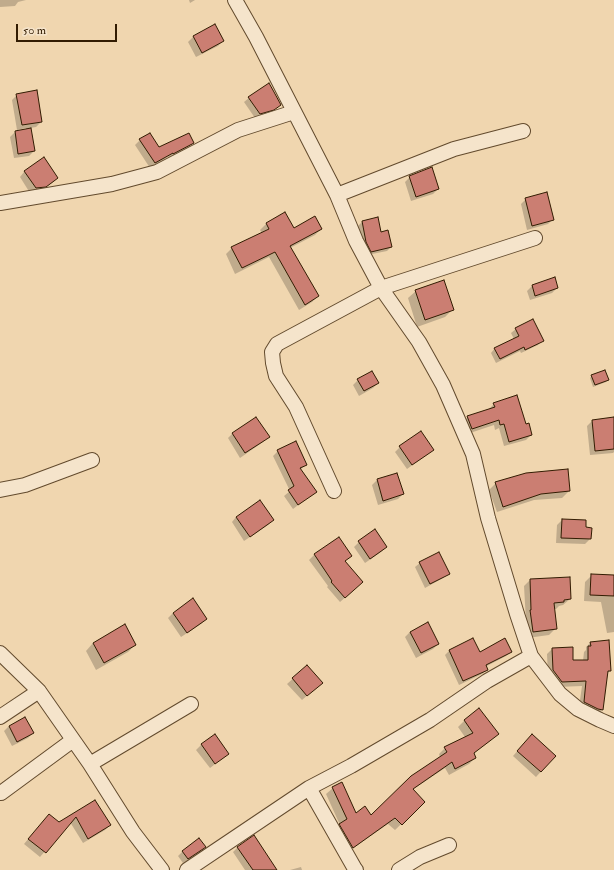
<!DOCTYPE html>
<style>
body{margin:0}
#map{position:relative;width:614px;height:870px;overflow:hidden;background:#f0d6af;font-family:"IM FELL Double Pica",serif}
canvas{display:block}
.scale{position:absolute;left:16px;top:24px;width:101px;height:18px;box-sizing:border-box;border:2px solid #321c02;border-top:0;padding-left:5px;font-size:12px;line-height:14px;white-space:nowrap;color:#321c02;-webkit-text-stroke:3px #f5e4cb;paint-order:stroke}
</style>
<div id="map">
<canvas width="614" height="870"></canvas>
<div class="scale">50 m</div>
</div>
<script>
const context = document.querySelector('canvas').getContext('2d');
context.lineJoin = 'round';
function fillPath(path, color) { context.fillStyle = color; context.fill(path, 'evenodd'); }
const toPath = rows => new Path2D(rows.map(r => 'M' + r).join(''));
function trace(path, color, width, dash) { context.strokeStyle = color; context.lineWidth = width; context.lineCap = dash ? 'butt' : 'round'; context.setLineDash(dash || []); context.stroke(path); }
fillPath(toPath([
 [0,0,26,0,18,2,15,6,0,7],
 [189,0,195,0,190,3],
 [215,26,223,41,218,46,196,57,188,42,193,37],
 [17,95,41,122,36,127,30,128,34,151,29,156,14,158,10,137,15,132,26,130,26,128,17,130,12,100],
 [249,98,280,104,275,109,268,114,255,118,244,102],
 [140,140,159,148,193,143,188,148,168,158,168,157,150,168,135,145],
 [44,159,57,178,52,183,40,191,30,193,20,177,24,172],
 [410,177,438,189,433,194,411,201,405,182],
 [526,199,553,219,548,224,527,230,521,204],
 [285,213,294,229,321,229,315,235,290,248,318,296,312,302,299,310,269,257,235,274,226,254,232,248,262,233,260,230,266,224],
 [377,218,380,233,391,247,387,251,367,255,362,246,358,226,362,222],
 [554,279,557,288,552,293,530,300,527,291,532,286],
 [416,291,452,310,445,317,417,327,408,298],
 [516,329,542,340,538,345,521,353,520,351,496,363,491,353,495,348,514,339,511,333],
 [592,376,608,380,606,382,593,387,590,378],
 [358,380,378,383,373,388,359,396,353,385],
 [494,404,525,425,531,435,526,440,504,446,499,428,495,430,494,425,467,434,463,422,468,417,489,410,489,409],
 [614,418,614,452,613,453,590,455,587,426,592,421],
 [232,434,268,437,263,442,240,458,228,438],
 [400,447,433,449,428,454,407,469,395,452],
 [278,451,306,465,300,470,310,496,293,509,284,496,290,491,273,456],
 [397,474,403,494,398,499,378,505,372,485,377,480],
 [496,483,569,491,562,498,534,500,497,512,489,490],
 [236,517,273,520,268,525,244,541,232,522],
 [562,520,585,521,585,528,591,529,590,539,585,544,556,543,557,525],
 [338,538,351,556,344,562,357,587,340,602,327,587,328,586,309,560,314,555],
 [359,542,386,547,381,552,365,563,354,547],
 [420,563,448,573,443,578,425,588,415,567],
 [592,575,614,576,614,632,607,633,601,602,584,601,585,582],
 [530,580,570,599,563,605,559,606,556,609,554,609,556,628,549,635,527,638,524,586],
 [173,613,206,619,201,624,181,637,168,618],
 [125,626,135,645,128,652,96,670,86,651,93,643],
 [410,632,438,644,433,649,416,658,405,637],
 [473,640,479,653,511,652,506,656,485,667,487,670,482,674,459,685,445,655,449,651],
 [591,642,610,671,606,674,602,710,597,715,579,707,582,686,557,687,548,676,547,654,552,649,572,661,583,661,584,652,586,650,586,647],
 [307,666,316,688,302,700,287,684],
 [479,710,498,734,491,740,473,754,475,758,469,764,449,775,445,768,412,790,424,802,395,830,388,824,346,853,334,831,340,825,326,794,333,788,355,814,371,817,440,757,439,754,445,748,465,737,458,727,464,721],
 [9,726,33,733,28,738,12,746,4,731],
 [215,735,228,754,223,758,210,768,196,750,201,745],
 [527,740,555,756,536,777,513,756],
 [95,801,110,825,105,830,83,843,70,822,40,857,24,844,44,820,59,823],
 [205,847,200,852,183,863,178,856,183,851],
 [238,847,258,870,245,870,233,852],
 [301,867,302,870,290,870]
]), '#0003');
const building = toPath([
 [215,24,224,41,202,53,193,36,215,24],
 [269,83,274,92,281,105,274,110,260,114,248,97,269,83],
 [37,90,42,122,22,125,16,94,37,90],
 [31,128,35,151,18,154,15,131,31,128],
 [150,133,159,147,189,133,194,143,173,154,173,153,155,163,139,139,150,133],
 [44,157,58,178,46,187,36,188,24,171,44,157],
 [432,167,439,189,416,197,409,176,432,167],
 [547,192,554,220,532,226,525,198,547,192],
 [285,212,294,228,315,216,322,229,290,246,319,296,305,305,275,252,242,268,231,247,269,229,266,223,285,212],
 [378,217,381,232,388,230,392,247,371,252,366,242,362,221,378,217],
 [555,277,558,288,535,296,532,285,555,277],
 [444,280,454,310,425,320,415,290,444,280],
 [533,319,544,341,525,350,524,347,500,359,494,348,519,336,515,328,533,319],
 [605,370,609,380,595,385,591,375,605,370],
 [372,371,379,383,364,391,357,379,372,371],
 [517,395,526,424,529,423,532,435,509,442,504,424,500,425,499,420,472,429,467,416,495,407,493,403,517,395],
 [256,417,270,437,245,453,232,433,256,417],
 [614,417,614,449,595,451,592,420,614,417],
 [421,431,434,450,412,465,399,446,421,431],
 [296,441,307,465,300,468,317,492,298,505,288,490,294,486,277,450,296,441],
 [568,469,570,491,541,494,503,507,495,482,526,473,568,469],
 [397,473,404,494,383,501,377,479,397,473],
 [260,500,274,520,250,537,236,517,260,500],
 [562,519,586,520,586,527,592,528,591,539,561,538,562,519],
 [375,529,387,547,370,559,358,541,375,529],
 [339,537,352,556,345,561,363,582,345,598,331,582,332,581,314,554,339,537],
 [439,552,450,574,430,584,419,562,439,552],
 [591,574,614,575,614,596,590,595,591,574],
 [570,577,571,599,564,600,564,602,554,603,557,629,533,632,530,610,531,610,530,579,570,577],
 [193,598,207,619,187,633,173,613,193,598],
 [428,622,439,644,421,653,410,632,428,622],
 [125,624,136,645,104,663,93,643,125,624],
 [473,638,480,652,505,638,512,652,486,665,488,670,463,681,449,650,473,638],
 [609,640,611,671,608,671,603,710,598,709,584,702,586,681,562,682,553,670,552,648,573,647,573,660,588,660,588,646,591,646,590,642,609,640],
 [307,665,323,683,307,696,292,678,307,665],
 [479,708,499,734,474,753,476,758,455,769,452,762,413,789,425,802,402,825,395,818,353,848,339,824,347,819,332,787,342,782,356,813,365,806,371,815,411,776,447,752,444,747,473,733,464,720,479,708],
 [25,717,34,733,17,742,9,726,25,717],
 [215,734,229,754,215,764,201,744,215,734],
 [532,734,556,756,541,772,517,751,532,734],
 [95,800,111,825,88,839,76,817,46,853,28,839,49,814,59,822,95,800],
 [254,835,277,870,253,870,237,847,254,835],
 [199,838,206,847,188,859,182,851,199,838]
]);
fillPath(building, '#cb7e72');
trace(building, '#321c02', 1);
const minor = toPath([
 [235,0,256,37,337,195,356,241,381,288,419,342,443,385,473,454,488,518,517,614,531,656],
 [337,195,454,149,523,131],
 [0,203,112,184,157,172,238,130,294,112],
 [0,490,25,485,92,460],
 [334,491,296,407,276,376,273,363,272,352,277,344,381,288,535,238],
 [0,653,39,691,90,764,133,832,162,870],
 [0,717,39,691],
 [90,764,191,704],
 [309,788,355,869,356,870],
 [1,793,73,740],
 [187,870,309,788,351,766,430,720,487,681,531,656,560,694,578,709,600,720,614,726],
 [399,870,420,857,449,845]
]);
trace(minor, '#624a2d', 16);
trace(minor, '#f5e4cb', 14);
</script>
